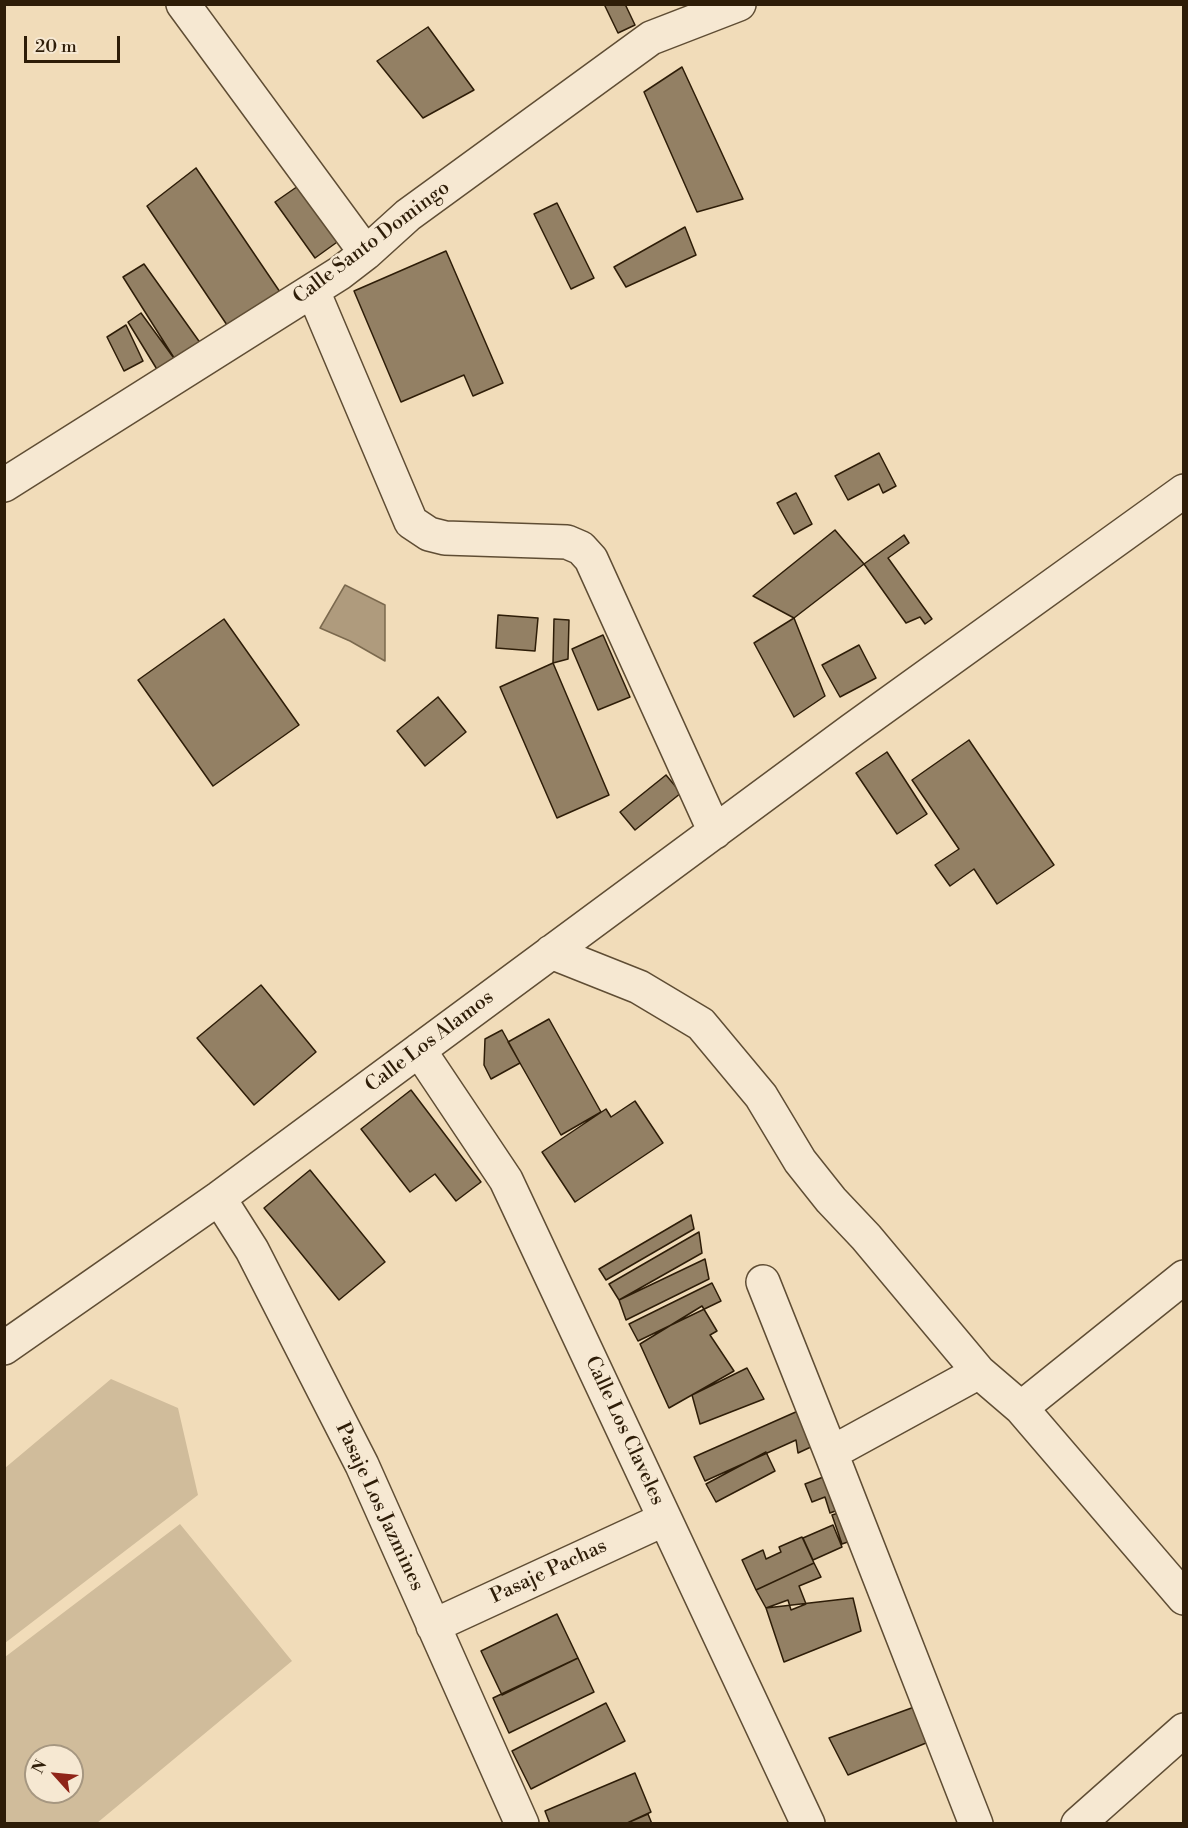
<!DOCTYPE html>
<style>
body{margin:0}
#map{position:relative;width:1188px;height:1828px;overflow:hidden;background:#f1dcb9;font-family:"Libre Bodoni",serif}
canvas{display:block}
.frame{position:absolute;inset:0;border:6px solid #2e1d08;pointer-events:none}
.north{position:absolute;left:24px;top:1744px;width:60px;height:60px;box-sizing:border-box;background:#f6e8d2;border:2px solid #a69781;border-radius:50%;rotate:297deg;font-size:16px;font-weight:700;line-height:24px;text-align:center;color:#2e1d08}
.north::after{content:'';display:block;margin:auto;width:21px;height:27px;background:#8f2418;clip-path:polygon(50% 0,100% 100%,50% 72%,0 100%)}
.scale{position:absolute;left:24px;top:36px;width:96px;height:27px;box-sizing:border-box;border:3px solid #2e1d08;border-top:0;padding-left:8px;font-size:18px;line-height:21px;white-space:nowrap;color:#2e1d08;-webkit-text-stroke:4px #f6e8d2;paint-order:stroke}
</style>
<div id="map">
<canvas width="1188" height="1828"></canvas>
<div class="frame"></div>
<div class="north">N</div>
<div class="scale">20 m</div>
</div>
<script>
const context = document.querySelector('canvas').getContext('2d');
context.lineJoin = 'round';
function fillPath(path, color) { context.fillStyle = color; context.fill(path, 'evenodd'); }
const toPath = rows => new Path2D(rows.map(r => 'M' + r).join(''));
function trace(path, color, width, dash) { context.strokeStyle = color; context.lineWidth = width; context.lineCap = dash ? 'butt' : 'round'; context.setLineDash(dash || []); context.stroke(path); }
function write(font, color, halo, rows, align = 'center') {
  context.font = font + ' "Libre Bodoni",serif'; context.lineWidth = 5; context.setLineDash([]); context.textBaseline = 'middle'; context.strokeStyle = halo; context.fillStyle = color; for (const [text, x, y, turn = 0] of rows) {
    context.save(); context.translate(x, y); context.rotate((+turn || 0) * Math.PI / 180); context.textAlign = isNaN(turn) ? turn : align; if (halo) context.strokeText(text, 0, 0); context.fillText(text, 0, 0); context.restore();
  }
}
fillPath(toPath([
 [111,1379,178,1408,198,1495,5,1643,5,1468],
 [180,1524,292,1661,97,1823,5,1823,5,1657],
 [36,1756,72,1756,72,1792,36,1792]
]), '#d0bc9b');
const water = toPath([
 [345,585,385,605,385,661,350,641,320,628,345,585]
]);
fillPath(water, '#af9b7d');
trace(water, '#7b694e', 1.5);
const building = toPath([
 [604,4,625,4,635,25,618,33,604,4],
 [428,27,474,90,423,118,377,61,428,27],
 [682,67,743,199,697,212,644,92,682,67],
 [196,168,280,292,227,325,147,206,196,168],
 [301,184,340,240,315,258,275,202,301,184],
 [557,203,594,278,571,289,534,214,557,203],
 [685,227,696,255,626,287,614,267,685,227],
 [446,251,503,383,473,396,464,375,401,402,354,291,446,251],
 [144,264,201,344,176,361,123,277,144,264],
 [141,313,176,361,158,371,128,322,141,313],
 [126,325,143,361,124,371,107,337,126,325],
 [879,453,896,486,883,493,879,484,848,500,835,476,879,453],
 [796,493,812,524,794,534,777,503,796,493],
 [835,530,864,564,794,618,753,596,835,530],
 [904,535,909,543,888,558,932,619,925,624,920,617,906,623,864,564,904,535],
 [498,615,538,618,535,651,496,648,498,615],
 [794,618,825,696,794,717,754,643,794,618],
 [224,619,299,725,213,786,138,680,224,619],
 [554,619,569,620,568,659,553,663,554,619],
 [603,635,630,697,598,710,572,649,603,635],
 [859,645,876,678,840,697,822,665,859,645],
 [553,663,609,795,557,818,500,687,553,663],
 [438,697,466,732,425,766,397,731,438,697],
 [969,740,1054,865,997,904,974,869,950,886,935,865,959,849,912,780,969,740],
 [887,752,927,814,897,834,856,773,887,752],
 [666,775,681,793,635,830,620,812,666,775],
 [261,985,316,1052,254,1105,197,1038,261,985],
 [549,1019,601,1112,561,1135,508,1042,549,1019],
 [502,1030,520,1063,491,1079,484,1065,485,1039,502,1030],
 [411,1090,481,1182,456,1201,435,1174,410,1192,361,1129,411,1090],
 [635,1101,663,1143,575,1202,542,1152,606,1109,611,1117,635,1101],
 [310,1170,385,1262,339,1300,264,1208,310,1170],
 [691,1215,694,1229,606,1280,599,1269,691,1215],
 [699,1232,702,1253,619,1300,609,1284,699,1232],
 [705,1259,709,1279,626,1320,619,1300,705,1259],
 [712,1283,721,1301,638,1341,629,1324,712,1283],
 [702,1306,717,1331,710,1335,734,1371,669,1408,640,1344,702,1306],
 [747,1368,764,1399,700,1424,692,1395,747,1368],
 [798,1411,813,1446,798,1453,796,1440,705,1481,694,1457,798,1411],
 [766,1452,775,1471,716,1502,706,1484,766,1452],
 [831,1474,843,1508,830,1513,825,1497,812,1502,805,1484,831,1474],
 [845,1511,856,1539,842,1544,832,1515,845,1511],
 [833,1525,842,1547,813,1560,803,1538,833,1525],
 [802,1537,814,1563,756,1590,742,1560,763,1550,766,1559,781,1552,779,1547,802,1537],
 [814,1563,821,1577,799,1586,806,1604,791,1610,788,1600,766,1608,756,1590,814,1563],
 [853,1598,861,1631,784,1662,766,1608,853,1598],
 [557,1614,578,1658,502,1695,481,1651,557,1614],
 [578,1658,594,1692,509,1733,493,1698,578,1658],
 [606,1703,625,1741,531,1789,512,1751,606,1703],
 [917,1706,926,1743,848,1775,829,1738,917,1706],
 [635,1773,651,1812,625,1824,550,1824,545,1811,635,1773],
 [648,1814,652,1824,625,1824,648,1814]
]);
fillPath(building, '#938064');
trace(building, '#2e1d08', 1.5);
const minor = toPath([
 [183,4,366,253],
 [313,291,411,522,429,534,445,538,567,542,581,548,591,559,715,832],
 [4,485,340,273,366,253,408,215,651,38,739,4],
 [551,952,639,987,701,1024,761,1096,800,1161,831,1200,866,1237,979,1372,1021,1408,1184,1598],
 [419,1050,506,1180,808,1824],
 [219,1198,252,1250,362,1465,522,1824],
 [763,1282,831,1453,976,1824],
 [4,1348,219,1198,852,730,1184,491],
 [1021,1408,1184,1277],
 [831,1453,979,1372],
 [433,1626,665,1519],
 [1078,1824,1184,1730]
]);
trace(minor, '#5f4d34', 36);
trace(minor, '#f6e8d2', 33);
write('20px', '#2e1d08', '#f6e8d2', [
 ["Calle Santo Domingo",372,243,-37],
 ["Calle Los Alamos",430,1042,-37],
 ["Calle Los Claveles",624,1431,65],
 ["Pasaje Los Jazmines",379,1507,65],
 ["Pasaje Pachas",549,1572,-25]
]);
</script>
